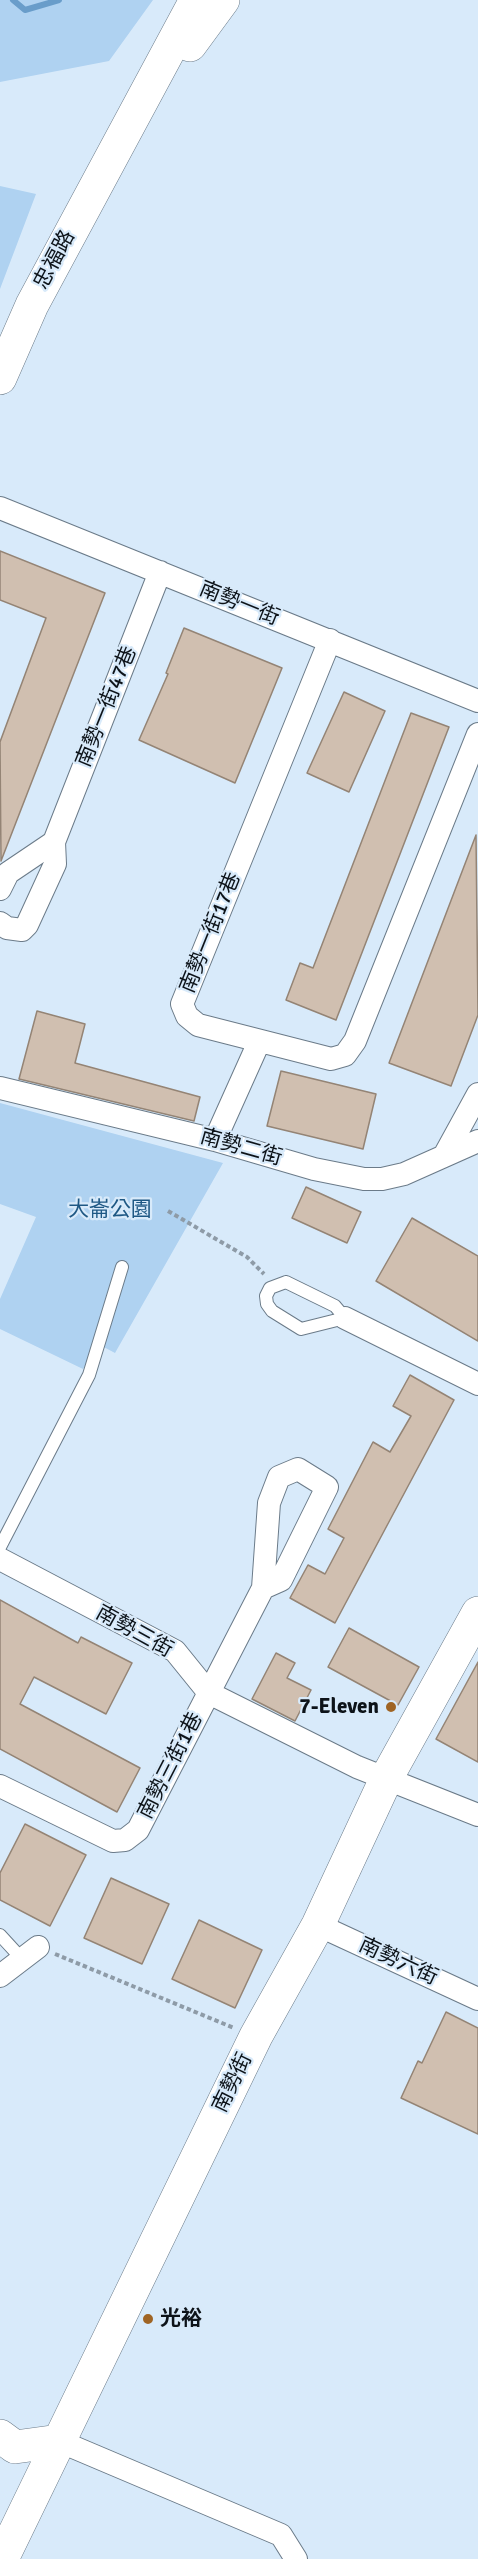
<!DOCTYPE html>
<meta charset="utf-8">
<style>
body{margin:0}
canvas{display:block;background:#d8eafa}
</style>
<canvas width="478" height="2559"></canvas>
<script>
const context = document.querySelector('canvas').getContext('2d');
context.lineJoin = 'round';
function fillPath(path, color) { context.fillStyle = color; context.fill(path, 'evenodd'); }
const toPath = rows => new Path2D(rows.map(r => 'M' + r).join(''));
function trace(path, color, width, dash) { context.strokeStyle = color; context.lineWidth = width; context.lineCap = dash ? 'butt' : 'round'; context.setLineDash(dash || []); context.stroke(path); }
function write(font, color, halo, rows, align = 'center') {
  context.font = font + ' Signika,"Noto Sans TC",sans-serif'; context.lineWidth = 4.5; context.setLineDash([]); context.textBaseline = 'middle'; context.strokeStyle = halo; context.fillStyle = color; for (const [text, x, y, turn = 0] of rows) {
    context.save(); context.translate(x, y); context.rotate((+turn || 0) * Math.PI / 180); context.textAlign = isNaN(turn) ? turn : align; if (halo) context.strokeText(text, 0, 0); context.fillText(text, 0, 0); context.restore();
  }
}
fillPath(toPath([
 [0,0,153,0,109,61,0,82],
 [0,186,36,194,0,289],
 [0,1103,223,1163,115,1353,98,1344,83,1369,0,1329,0,1299,36,1217,0,1204]
]), '#afd2f1');
trace(toPath([
 [13,0,25,10,59,0]
]), '#699dca', 6);
const building = toPath([
 [0,551,105,593,1,861,0,742,46,618,0,600,0,551],
 [184,628,282,668,235,783,139,740,168,674,166,673,184,628],
 [344,692,385,711,349,792,307,773,344,692],
 [411,713,449,727,336,1020,286,1000,300,963,313,968,411,713],
 [476,835,478,1015,451,1086,389,1063,476,835],
 [37,1011,85,1024,75,1063,200,1097,194,1121,19,1079,37,1011],
 [281,1071,376,1094,363,1149,267,1126,281,1071],
 [306,1187,361,1212,347,1243,292,1218,306,1187],
 [412,1218,478,1256,478,1341,376,1281,412,1218],
 [410,1375,454,1400,335,1623,290,1598,308,1565,325,1574,344,1538,328,1529,373,1442,390,1452,411,1416,393,1406,410,1375],
 [0,1600,78,1643,81,1637,132,1663,106,1714,34,1677,20,1704,140,1768,117,1812,0,1749,0,1600],
 [349,1628,419,1667,398,1705,328,1667,349,1628],
 [276,1653,295,1663,287,1678,311,1690,295,1721,252,1699,276,1653],
 [478,1662,478,1762,436,1739,478,1662],
 [25,1824,86,1855,50,1926,0,1900,0,1873,25,1824],
 [111,1878,169,1904,142,1964,84,1938,111,1878],
 [199,1920,262,1950,235,2008,172,1979,199,1920],
 [446,2012,478,2028,478,2134,401,2098,418,2061,422,2063,446,2012]
]);
fillPath(building, '#d0bfb0');
trace(building, '#948475', 1.5);
const lane = toPath([
 [286,1282,335,1306,345,1318,301,1329,272,1311,267,1304,266,1296,270,1288,286,1282],
 [0,1547,89,1375,122,1267],
 [0,1935,22,1959]
]);
const street = toPath([
 [0,508,478,701],
 [330,640,182,1004,187,1016,198,1025,331,1059,345,1055,355,1041,478,734],
 [0,889,8,873,54,842],
 [0,923,7,928,22,930,27,925,55,864,54,842,160,572],
 [0,1088,215,1140,314,1169,364,1179,382,1179,404,1174,478,1141],
 [215,1140,259,1042],
 [444,1156,478,1094],
 [345,1318,478,1384],
 [0,1559,175,1651,209,1693,357,1767,478,1815],
 [0,1786,113,1841,125,1840,138,1830,263,1588,281,1580,327,1487,298,1469,279,1477,269,1503,263,1588],
 [318,1925,478,1999],
 [0,1976,38,1947],
 [59,2441,281,2535,296,2559]
]);
const secondary = toPath([
 [190,45,223,0],
 [0,378,32,305,196,0],
 [0,2436,15,2447,59,2441],
 [2,2559,256,2036,318,1925,387,1777,478,1613]
]);
trace(lane, '#6b7b89', 14);
trace(street, '#6b7b89', 24);
trace(secondary, '#6b7b89', 34);
trace(toPath([
 [168,1211,247,1257,264,1274],
 [55,1954,234,2028]
]), '#8e9ba7', 4, [4.5, 3]);
trace(lane, '#fff', 12);
trace(street, '#fff', 22);
trace(secondary, '#fff', 33);
for (const [x, y, r, color] of [
 [391,1707,6,"#9f6424"],
 [148,2319,6,"#9f6424"]
]) { const dot = new Path2D(); dot.arc(x, y, r, 0, 2 * Math.PI); context.fillStyle = color; context.fill(dot); trace(dot, '#d8eafa', 2); }
write('21px', '#0d1319', '#d8eafa', [
 ["忠福路",55,260,-62],
 ["南勢一街",239,604,22],
 ["南勢一街47巷",107,707,-68],
 ["南勢一街17巷",211,933,-68],
 ["南勢二街",241,1148,16],
 ["南勢三街",134,1632,29],
 ["南勢三街1巷",171,1766,-63],
 ["南勢六街",398,1962,25],
 ["南勢街",233,2083,-64]
]);
write('21px', '#1e5884', '#d8eafa', [
 ["大崙公園",110,1210]
]);
write('bold 21px', '#0d1319', '#d8eafa', [
 ["7-Eleven",379,1707],
 ["光裕",160,2319,"left"]
], 'right');
</script>
